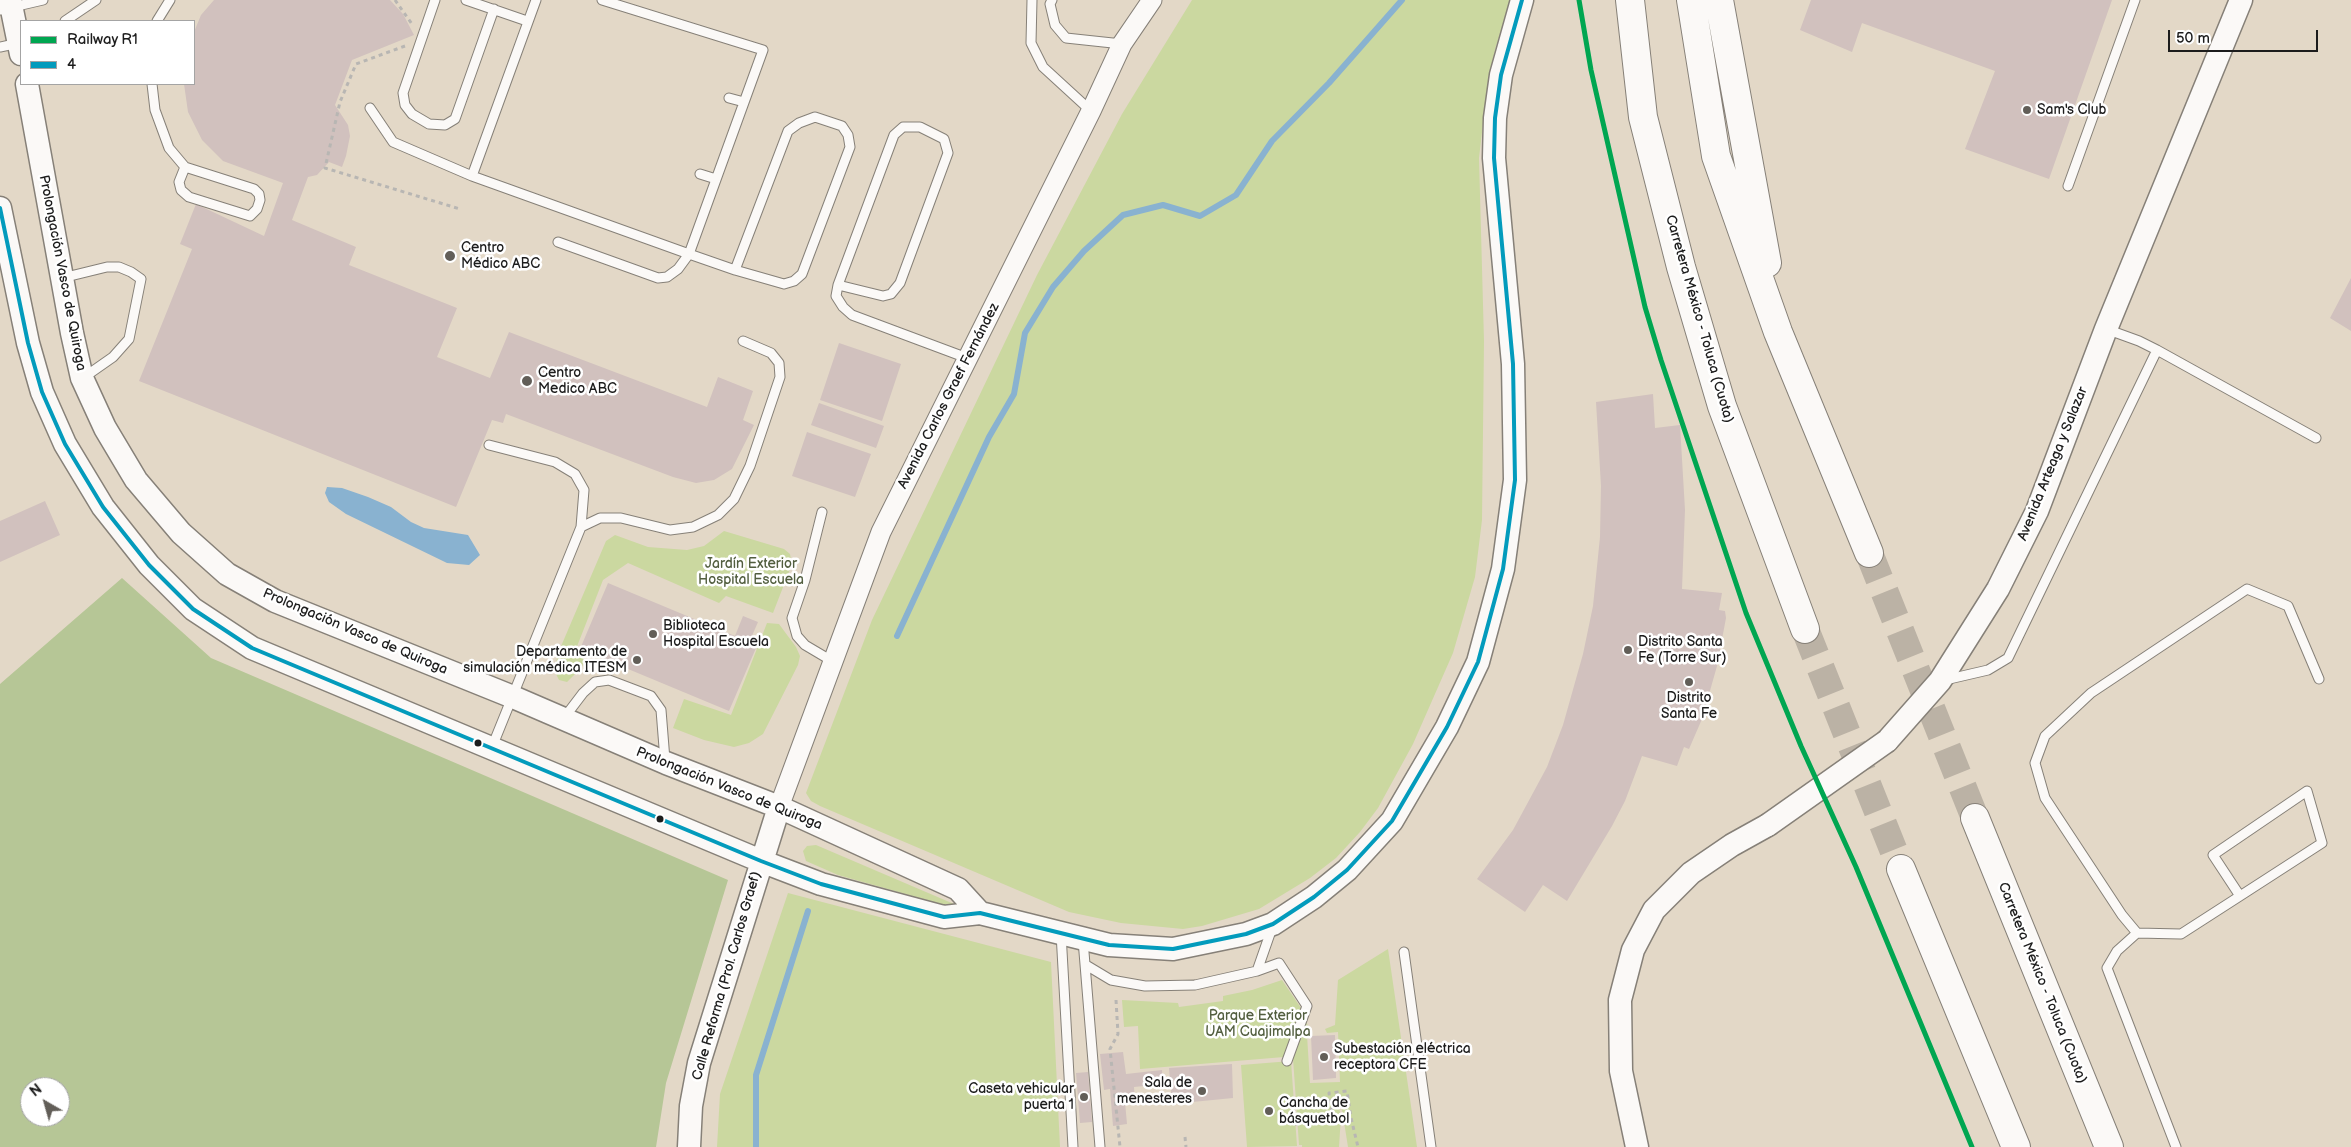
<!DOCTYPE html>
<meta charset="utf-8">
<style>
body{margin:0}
#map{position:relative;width:2351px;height:1147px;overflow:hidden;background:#e3d8c7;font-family:"Balsamiq Sans",sans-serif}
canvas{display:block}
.legend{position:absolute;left:20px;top:20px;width:175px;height:65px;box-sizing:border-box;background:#fff;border:1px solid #a4a4a4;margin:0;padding:6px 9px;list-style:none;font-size:15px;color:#1c1c1c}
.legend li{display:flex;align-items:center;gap:10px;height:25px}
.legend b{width:25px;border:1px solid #a4a4a4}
.north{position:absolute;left:20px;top:1077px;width:50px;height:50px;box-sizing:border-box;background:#fff;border:1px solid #a4a4a4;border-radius:50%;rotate:322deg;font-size:14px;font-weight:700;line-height:20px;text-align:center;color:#1c1c1c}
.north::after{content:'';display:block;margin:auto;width:18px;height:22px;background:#625e58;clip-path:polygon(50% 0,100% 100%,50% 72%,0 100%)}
.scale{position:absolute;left:2168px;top:30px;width:150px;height:22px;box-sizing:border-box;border:2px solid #1c1c1c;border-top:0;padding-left:6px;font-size:15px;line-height:18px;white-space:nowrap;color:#1c1c1c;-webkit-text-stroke:4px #fff;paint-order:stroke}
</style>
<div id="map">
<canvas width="2351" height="1147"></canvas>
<ul class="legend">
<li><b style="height:6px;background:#00a651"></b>Railway R1</li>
<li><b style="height:6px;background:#039bbc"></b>4</li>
</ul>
<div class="north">N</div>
<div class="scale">50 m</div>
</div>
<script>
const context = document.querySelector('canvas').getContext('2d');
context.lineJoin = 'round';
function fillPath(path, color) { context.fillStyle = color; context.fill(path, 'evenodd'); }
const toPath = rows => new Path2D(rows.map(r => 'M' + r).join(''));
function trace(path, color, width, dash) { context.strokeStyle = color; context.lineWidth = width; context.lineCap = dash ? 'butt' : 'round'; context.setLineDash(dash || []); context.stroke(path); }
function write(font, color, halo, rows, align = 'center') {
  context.font = font + ' "Balsamiq Sans",sans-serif'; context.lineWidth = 5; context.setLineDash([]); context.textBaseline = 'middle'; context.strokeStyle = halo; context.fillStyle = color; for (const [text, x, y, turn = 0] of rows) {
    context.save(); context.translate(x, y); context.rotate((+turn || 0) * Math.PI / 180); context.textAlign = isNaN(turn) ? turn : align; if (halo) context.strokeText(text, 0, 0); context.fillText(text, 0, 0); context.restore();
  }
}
fillPath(toPath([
 [1192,0,1512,0,1496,46,1488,81,1479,158,1484,341,1482,520,1475,577,1453,653,1413,744,1378,808,1360,832,1336,858,1310,878,1259,909,1202,926,1183,929,1121,923,1069,912,820,806,811,801,806,793,872,620,1037,275,1122,114],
 [724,531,784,549,790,554,792,564,773,613,726,596,719,603,628,563,603,580,576,649,584,660,582,667,567,682,559,680,554,670,559,651,606,541,615,535,648,547,687,550,704,546],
 [767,623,779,624,796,647,800,656,798,665,763,734,749,743,734,747,704,740,673,728,684,699,731,715],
 [816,845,954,904,955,908,838,875,806,861,803,851,807,846],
 [788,893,1051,962,1060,1147,717,1147,720,1094],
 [1388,949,1417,1147,1348,1147,1341,1103,1338,1104,1341,1116,1339,1147,1302,1147,1302,1145,1299,1145,1293,1058,1306,1022,1312,1033,1307,1035,1310,1083,1340,1082,1338,1032,1327,1033,1325,1029,1335,1025,1338,980],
 [1282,980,1301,1008,1284,1057,1140,1069,1138,1026,1124,1027,1122,1000,1178,1003,1179,1007,1223,1001,1223,996,1252,990],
 [1291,1061,1297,1146,1247,1147,1241,1065]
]), '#cbd8a0');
fillPath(toPath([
 [122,578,211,658,728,880,666,1083,656,1147,0,1147,0,684],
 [30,1087,60,1087,60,1117,30,1117]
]), '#b6c696');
fillPath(toPath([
 [327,487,342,488,368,497,391,507,411,522,424,528,468,535,480,555,469,565,447,563,346,514,329,502,325,493]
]), '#89b2d0');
trace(toPath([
 [897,636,989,437,1014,394,1025,333,1053,287,1084,251,1123,215,1163,205,1200,216,1236,195,1272,141,1329,83,1402,0],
 [756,1147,756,1075,808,911]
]), '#89b2d0', 6);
fillPath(toPath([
 [214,0,390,0,403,14,414,35,352,60,335,105,348,125,350,136,346,156,342,167,329,162,317,175,308,177,292,220,356,247,349,265,457,308,437,357,490,378,509,332,707,407,718,377,753,391,743,420,754,425,732,469,714,480,696,483,673,477,506,414,503,423,492,420,456,507,139,381,192,249,180,244,196,204,264,236,283,183,223,161,202,140,188,112,184,84,194,84,194,32,201,15],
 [1811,0,2112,0,2049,179,1965,149,1995,71,1862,23,1852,52,1800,30],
 [2351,278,2351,331,2330,318],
 [839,343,901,364,882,421,820,400],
 [1653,394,1655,428,1680,425,1685,510,1682,589,1722,593,1719,610,1725,611,1726,618,1717,666,1702,719,1689,749,1684,747,1677,766,1642,756,1625,801,1612,826,1567,901,1543,885,1525,912,1477,879,1513,830,1547,767,1563,725,1583,654,1593,606,1600,537,1601,486,1596,402],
 [819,403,884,426,876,448,811,425],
 [807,432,871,454,855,497,792,476],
 [45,501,60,535,0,562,0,521],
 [608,583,735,636,743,616,758,622,748,645,756,648,729,711,580,649],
 [1335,1035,1336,1078,1313,1080,1311,1036],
 [1123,1052,1126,1074,1162,1070,1163,1084,1134,1087,1135,1101,1125,1102,1127,1124,1113,1126,1110,1089,1104,1090,1100,1054],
 [1232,1064,1233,1098,1172,1104,1169,1068],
 [1088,1072,1092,1122,1080,1123,1076,1073]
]), '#d1c1be');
trace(toPath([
 [1869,553,1975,818],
 [1805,629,1901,869]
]), '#bbb2a5', 28, [28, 14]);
const service = toPath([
 [435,0,403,93,405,105,412,114,429,124,445,125,455,119,494,9],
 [466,0,527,21],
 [1032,0,1031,43,1043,67,1091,111],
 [1052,0,1050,4,1055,25,1066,38,1122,44],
 [0,10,43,0],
 [65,21,96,0],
 [157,21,170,0],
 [0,47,19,43],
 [152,84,155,110,169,148,185,167,254,189,259,194,260,200,257,209,250,216,189,197,181,190,179,182,185,167],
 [729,98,744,102],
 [370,108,393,142,472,176,689,254,763,50,602,0],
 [700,174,716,179],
 [472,176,536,0],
 [2068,186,2135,0],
 [558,242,658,278,667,277,678,269,689,254,735,270,784,284,794,281,802,274,850,147,848,135,842,126,815,117,799,123,788,131,735,270],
 [62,278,107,267,119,267,131,272,141,279,129,339,113,357,83,378],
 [838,285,883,296,891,294,900,283,948,153,944,139,920,127,903,127,894,135,838,285,836,296,843,307,852,315,967,358],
 [2157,350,2316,438],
 [489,445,555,462,575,474,584,490,581,527,492,747],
 [822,512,805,580,792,618,797,636,805,645,832,661],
 [581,527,600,518,621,518,670,530,693,527,718,515,734,499,750,466,780,377,779,363,771,353,743,341],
 [1945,680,1988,670,2008,658,2157,350,2139,341,2106,329],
 [564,718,583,693,595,682,609,680,651,696,661,710,665,760],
 [1061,933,1073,1147],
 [2137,933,2122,915,2045,798,2035,763,2045,736,2091,693,2247,589,2288,606,2319,679],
 [1083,940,1100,1147],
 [1404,952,1431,1147],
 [1086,965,1111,980,1145,986,1195,985,1257,971,1272,928],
 [1257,971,1279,963,1307,1006,1287,1061],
 [2176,1147,2107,968,2117,951,2137,933,2181,934,2240,896,2322,843,2307,791,2213,855,2240,896]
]);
const minor = toPath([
 [779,807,881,532,1091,111,1122,44,1152,0]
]);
const tertiary = toPath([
 [10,0,21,54],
 [27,84,72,333,82,378,105,428,136,480,181,533,227,574,275,601,513,697,666,763,779,807,958,889,980,913],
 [0,208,28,343,42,392,65,444,103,507,149,565,193,609,252,648,761,861,821,884,944,917,980,913,1109,945,1173,949,1246,934,1273,924,1314,897,1347,870,1392,821,1447,727,1478,662,1503,569,1515,480,1513,364,1494,158,1495,118,1501,75,1522,0],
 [1887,741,1940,681,1998,589,2037,511,2106,329,2241,0],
 [689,1147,691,1106,699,1063,779,807],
 [1637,1147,1621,1071,1620,1000,1633,950,1654,910,1691,873,1732,845,1768,825]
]);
const motorway = toPath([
 [1630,0,1643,117,1681,267,1722,406,1805,629],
 [1691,0,1716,156,1778,332,1869,553],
 [1719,0,1767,263],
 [1975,818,2109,1147],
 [1901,869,2016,1147]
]);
trace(service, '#868078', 11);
trace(minor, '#868078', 21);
trace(tertiary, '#868078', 25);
trace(motorway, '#868078', 30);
trace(toPath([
 [395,0,412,24],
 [405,46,356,64,340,102,325,168,460,209],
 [1116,1000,1118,1034,1110,1049,1120,1147],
 [1295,1124,1333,1121,1329,1093,1347,1091,1351,1118,1358,1147],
 [1185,1137,1186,1147]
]), '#b8b6b3', 3, [4, 4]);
trace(service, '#fbf9f7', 9);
trace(minor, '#fbf9f7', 19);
trace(tertiary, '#fbf9f7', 22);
trace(motorway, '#fbf9f7', 28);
const tertiaryBridge = toPath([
 [1768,825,1887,741]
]);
trace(tertiaryBridge, '#868078', 25, []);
trace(tertiaryBridge, '#fbf9f7', 22);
trace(toPath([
 [0,208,28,343,42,392,65,444,103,507,149,565,193,609,252,648,761,861,821,884,944,917,980,913,1109,945,1173,949,1246,934,1273,924,1314,897,1347,870,1392,821,1447,727,1478,662,1503,569,1515,480,1513,364,1494,158,1495,118,1501,75,1522,0]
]), '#039bbc', 4);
trace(toPath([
 [1579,0,1591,70,1645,307,1661,360,1746,613,1801,746,1856,867,1972,1147]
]), '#00a651', 5);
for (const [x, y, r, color] of [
 [2027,110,5,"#625e58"],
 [450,256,6,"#625e58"],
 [527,381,6,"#625e58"],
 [653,634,5,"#625e58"],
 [1628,650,5,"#625e58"],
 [637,660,5,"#625e58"],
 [1689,682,5,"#625e58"],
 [478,743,4.5,"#1c1c1c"],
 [660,819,4.5,"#1c1c1c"],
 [1324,1057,5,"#625e58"],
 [1202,1091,5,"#625e58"],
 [1084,1097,5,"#625e58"],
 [1269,1111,5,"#625e58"]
]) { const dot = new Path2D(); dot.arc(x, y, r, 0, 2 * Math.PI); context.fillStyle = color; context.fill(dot); trace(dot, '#fff', 2); }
write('14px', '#1c1c1c', '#fff', [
 ["Sam's Club",2037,110],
 ["Centro",461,248],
 ["Médico ABC",461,264],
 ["Centro",538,373],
 ["Medico ABC",538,389],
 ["Biblioteca",663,626],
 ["Hospital Escuela",663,642],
 ["Distrito Santa",1638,642],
 ["Fe (Torre Sur)",1638,658],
 ["Departamento de",627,652,"right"],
 ["simulación médica ITESM",627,668,"right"],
 ["Distrito",1689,698,"center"],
 ["Santa Fe",1689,714,"center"],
 ["Subestación eléctrica",1334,1049],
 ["receptora CFE",1334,1065],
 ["Sala de",1192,1083,"right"],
 ["menesteres",1192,1099,"right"],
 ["Caseta vehicular",1074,1089,"right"],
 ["puerta 1",1074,1105,"right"],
 ["Cancha de",1279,1103],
 ["básquetbol",1279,1119]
], 'left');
write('14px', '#1c1c1c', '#fff', [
 ["Prolongación Vasco de Quiroga",62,273,79],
 ["Carretera México - Toluca (Cuota)",1699,319,74],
 ["Avenida Carlos Graef Fernández",949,396,-63],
 ["Avenida Arteaga y Salazar",2053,464,-68],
 ["Prolongación Vasco de Quiroga",355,632,23],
 ["Prolongación Vasco de Quiroga",729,789,22],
 ["Calle Reforma (Prol. Carlos Graef)",727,976,-74],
 ["Carretera México - Toluca (Cuota)",2042,983,68]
]);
write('14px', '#525e3f', '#fff', [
 ["Jardín Exterior",751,564],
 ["Hospital Escuela",751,580],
 ["Parque Exterior",1258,1016],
 ["UAM Cuajimalpa",1258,1032]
]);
</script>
